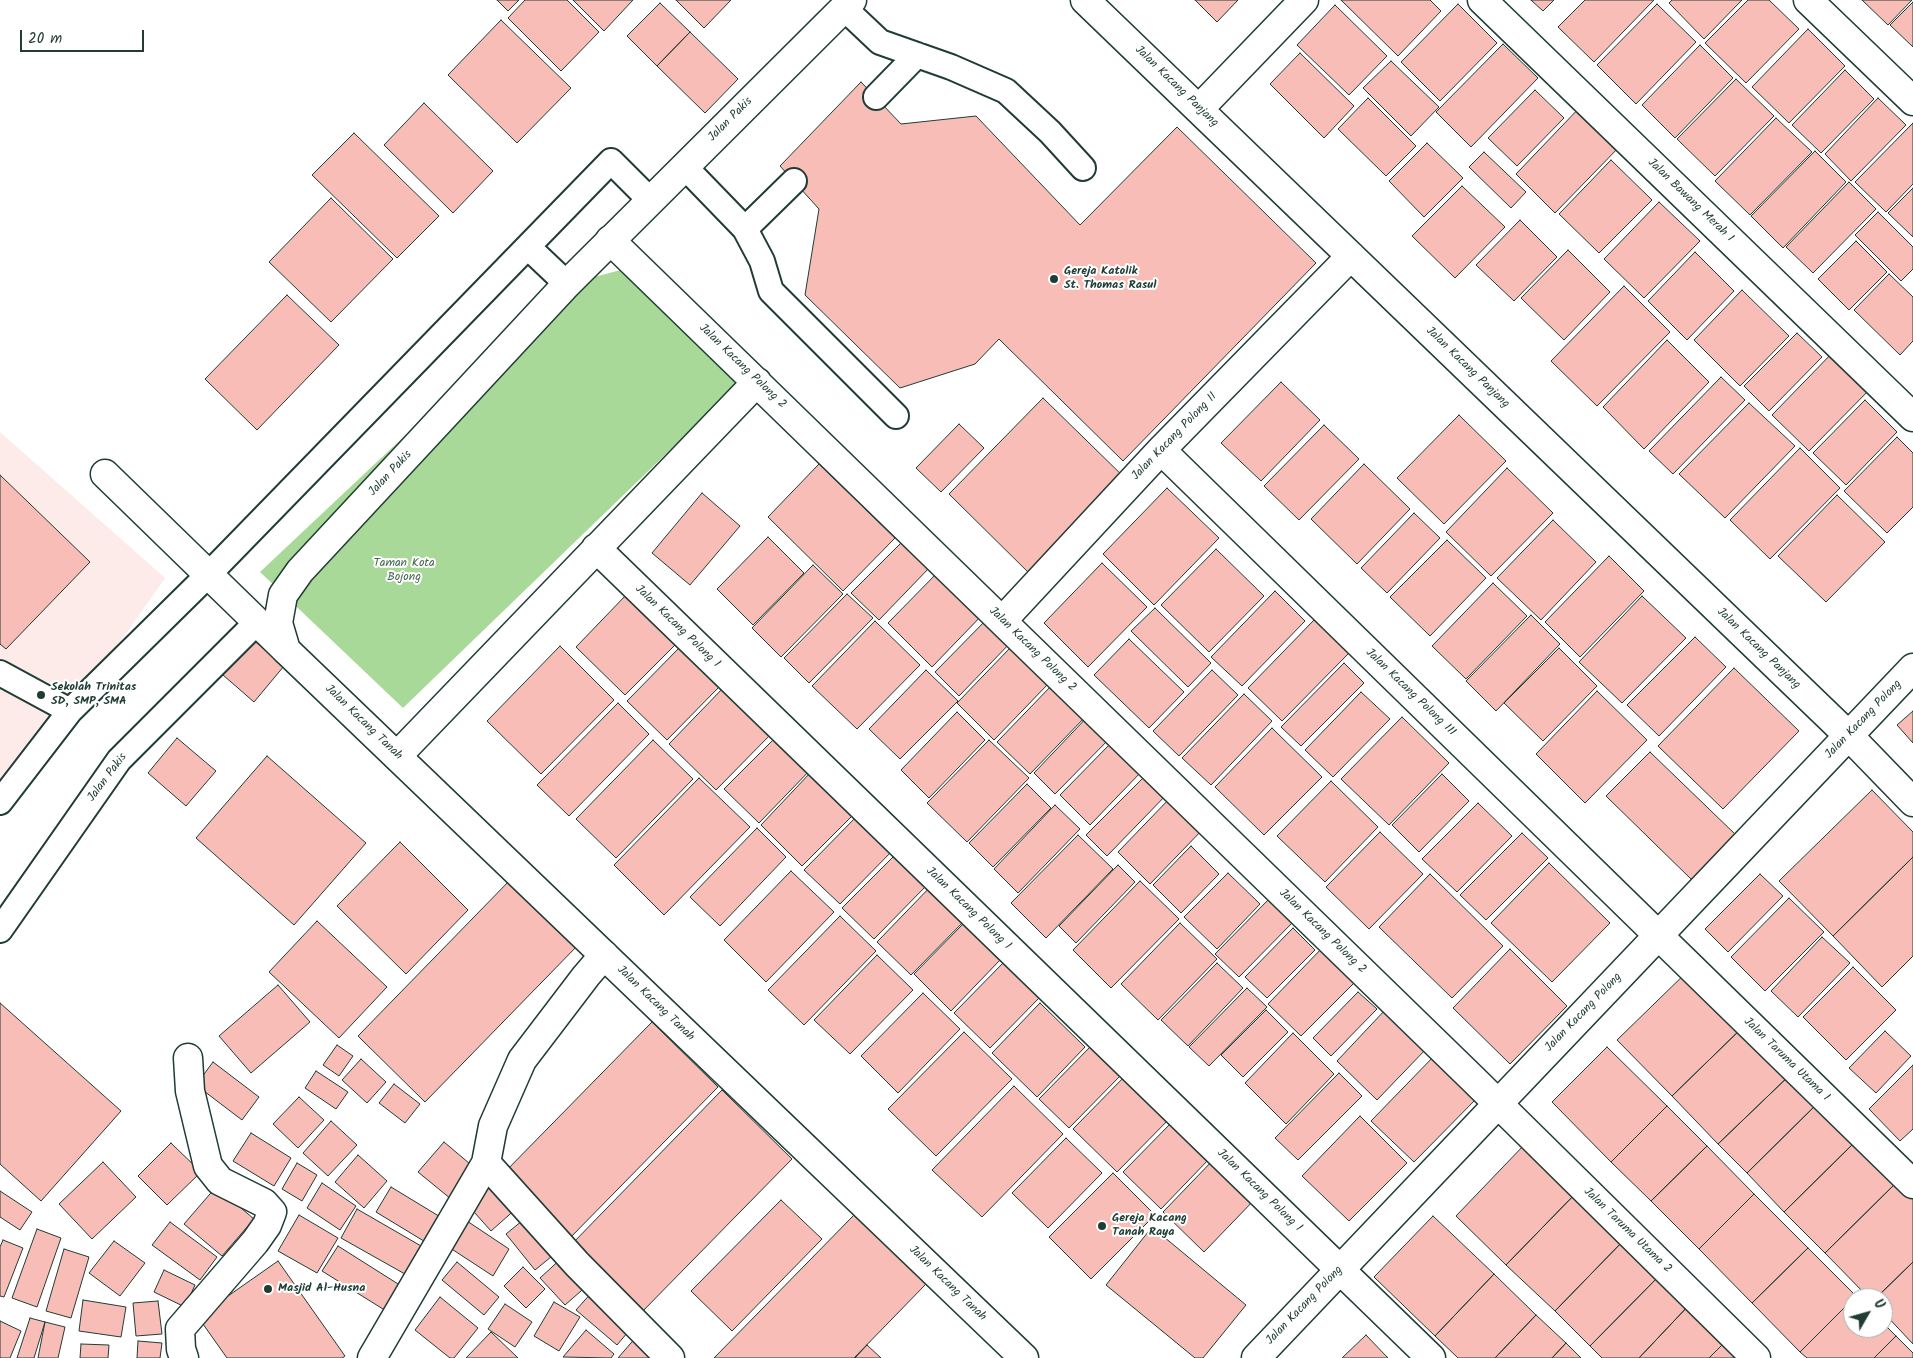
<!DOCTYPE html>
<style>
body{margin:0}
#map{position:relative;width:1913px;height:1358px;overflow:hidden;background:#fff;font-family:Kalam,sans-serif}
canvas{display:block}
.north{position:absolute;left:1843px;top:1288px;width:50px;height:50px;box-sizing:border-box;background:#fff;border:1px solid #a5b1ae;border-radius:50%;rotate:52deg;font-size:14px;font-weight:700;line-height:20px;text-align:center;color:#1f3d34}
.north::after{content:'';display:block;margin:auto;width:18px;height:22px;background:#1f3d34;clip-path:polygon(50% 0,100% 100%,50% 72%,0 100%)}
.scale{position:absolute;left:20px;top:30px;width:124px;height:22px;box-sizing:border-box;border:2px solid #1f3d34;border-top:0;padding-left:6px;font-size:15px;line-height:18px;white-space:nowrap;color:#1f3d34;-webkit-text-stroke:4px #fff;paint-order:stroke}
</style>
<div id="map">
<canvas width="1913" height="1358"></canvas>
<div class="north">U</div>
<div class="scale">20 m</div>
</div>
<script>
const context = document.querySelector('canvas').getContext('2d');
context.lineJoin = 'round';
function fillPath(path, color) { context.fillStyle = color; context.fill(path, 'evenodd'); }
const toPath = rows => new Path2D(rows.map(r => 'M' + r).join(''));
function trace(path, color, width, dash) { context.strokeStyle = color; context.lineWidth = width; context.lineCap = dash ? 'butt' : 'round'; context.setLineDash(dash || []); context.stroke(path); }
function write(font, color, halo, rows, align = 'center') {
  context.font = font + ' Kalam,sans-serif'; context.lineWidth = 4; context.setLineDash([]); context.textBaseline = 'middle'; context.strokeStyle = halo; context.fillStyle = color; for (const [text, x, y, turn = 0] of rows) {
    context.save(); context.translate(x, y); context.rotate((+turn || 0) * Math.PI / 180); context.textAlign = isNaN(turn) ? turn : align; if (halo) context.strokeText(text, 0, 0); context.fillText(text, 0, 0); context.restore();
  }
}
fillPath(toPath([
 [0,432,165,578,0,813]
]), '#fdebe9');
fillPath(toPath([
 [650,262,755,368,403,708,260,572,565,285]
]), '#a9d999');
const building = toPath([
 [497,0,519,0,508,11,497,0],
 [525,0,567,0,599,32,561,71,508,18,525,0],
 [573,0,633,0,604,31,573,0],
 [676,0,731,0,704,28,676,0],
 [1195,0,1238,0,1217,22,1195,0],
 [1341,0,1430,0,1441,11,1398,56,1341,0],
 [1531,0,1554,0,1543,11,1531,0],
 [1585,0,1654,0,1594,62,1558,27,1585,0],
 [1672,0,1742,0,1704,39,1669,3,1672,0],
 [1748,0,1769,0,1799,29,1746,83,1705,43,1748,0],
 [1862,0,1912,0,1888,25,1862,0],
 [1913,2,1913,47,1890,25,1913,2],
 [660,3,690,32,657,66,627,36,660,3],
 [1458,4,1497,43,1440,101,1401,62,1458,4],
 [1657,4,1696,42,1636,104,1597,65,1657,4],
 [1335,5,1387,56,1349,95,1297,45,1335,5],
 [501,20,571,88,517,143,448,75,501,20],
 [1808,29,1845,66,1789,123,1752,87,1808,29],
 [690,32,738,79,705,113,657,66,690,32],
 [1503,44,1538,78,1471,147,1436,112,1503,44],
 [1700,45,1733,78,1675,138,1642,105,1700,45],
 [1300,53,1354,106,1324,138,1270,84,1300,53],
 [1391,61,1439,107,1411,136,1363,88,1391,61],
 [1845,70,1874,99,1821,153,1792,125,1845,70],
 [1736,79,1774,116,1715,176,1677,139,1736,79],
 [861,82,901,124,976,116,1080,225,1177,127,1316,263,1123,461,999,339,975,364,900,388,805,295,819,209,780,166,861,82],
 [1535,90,1564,118,1517,166,1488,138,1535,90],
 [1368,98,1416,146,1386,176,1338,129,1368,98],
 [1878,98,1906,125,1851,181,1825,154,1878,98],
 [424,103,493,171,453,213,384,145,424,103],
 [1583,104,1623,143,1555,213,1516,174,1583,104],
 [1776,118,1812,152,1750,215,1715,181,1776,118],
 [1913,123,1913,184,1886,212,1855,182,1913,123],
 [354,133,439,216,397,258,312,175,354,133],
 [1427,143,1463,178,1424,217,1389,181,1427,143],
 [1815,151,1846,182,1783,248,1751,216,1815,151],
 [1484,152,1526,192,1511,208,1469,167,1484,152],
 [1611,160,1652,200,1599,253,1559,214,1611,160],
 [1849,182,1876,209,1813,273,1786,247,1849,182],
 [1462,186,1505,227,1455,278,1412,236,1462,186],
 [1913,188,1913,237,1888,213,1913,188],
 [331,198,393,259,331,322,269,262,331,198],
 [1659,202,1700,241,1644,298,1604,259,1659,202],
 [1878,212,1913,247,1913,269,1901,281,1855,235,1878,212],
 [1520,220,1557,257,1514,301,1476,265,1520,220],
 [1856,241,1887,272,1849,310,1818,279,1856,241],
 [1568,250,1610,292,1564,340,1521,298,1568,250],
 [1695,252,1734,291,1687,340,1648,301,1695,252],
 [1889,274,1913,297,1913,341,1900,355,1854,310,1889,274],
 [1624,286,1670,332,1597,406,1551,361,1624,286],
 [1742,290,1789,336,1740,386,1694,340,1742,290],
 [287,295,339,345,257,430,205,379,287,295],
 [1797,333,1822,357,1769,411,1744,386,1797,333],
 [1667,340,1709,382,1644,449,1603,407,1667,340],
 [1837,348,1875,384,1809,451,1772,415,1837,348],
 [1721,377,1745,400,1673,474,1649,451,1721,377],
 [1281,382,1320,420,1261,481,1221,443,1281,382],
 [1043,398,1129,482,1035,579,949,494,1043,398],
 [1865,400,1897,432,1846,485,1813,453,1865,400],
 [1749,403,1795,446,1725,518,1679,474,1749,403],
 [1459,415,1506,461,1444,524,1397,478,1459,415],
 [959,424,984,448,941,492,916,468,959,424],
 [1324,425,1359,459,1299,520,1264,486,1324,425],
 [1897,437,1913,453,1913,507,1887,533,1844,491,1897,437],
 [1800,448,1840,488,1770,559,1730,520,1800,448],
 [819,464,895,538,843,591,768,517,819,464],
 [1364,464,1410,509,1357,564,1311,519,1364,464],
 [1507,468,1553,513,1491,576,1446,532,1507,468],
 [0,475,90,562,6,649,0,644,0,475],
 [1167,488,1219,538,1154,605,1103,554,1167,488],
 [702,493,740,526,690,585,652,553,702,493],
 [1837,495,1885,542,1826,602,1778,556,1837,495],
 [1414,513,1440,538,1387,593,1361,568,1414,513],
 [1553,520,1596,562,1541,620,1497,578,1553,520],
 [768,537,804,573,753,625,717,589,768,537],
 [904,540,931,566,879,620,851,593,904,540],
 [1447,540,1486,578,1430,636,1390,597,1447,540],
 [1216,549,1264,596,1209,652,1161,605,1216,549],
 [1609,556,1644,591,1580,657,1545,622,1609,556],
 [1102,563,1147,607,1088,667,1044,623,1102,563],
 [813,565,843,594,781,657,752,628,813,565],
 [941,569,985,612,932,667,888,623,941,569],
 [1493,583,1527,616,1466,679,1432,646,1493,583],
 [1275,591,1305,621,1242,686,1211,657,1275,591],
 [628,593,678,642,625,695,576,647,628,593],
 [847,594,873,618,809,683,784,658,847,594],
 [1642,596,1686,638,1622,703,1579,662,1642,596],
 [1155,608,1211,663,1188,687,1131,631,1155,608],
 [1531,615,1560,644,1496,711,1466,681,1531,615],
 [990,616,1014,639,959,696,935,672,990,616],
 [1315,619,1349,653,1282,721,1248,688,1315,619],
 [875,621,920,665,857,729,812,686,875,621],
 [1695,637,1726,667,1659,736,1627,705,1695,637],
 [252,639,284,666,254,702,223,675,252,639],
 [1129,639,1184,692,1149,728,1094,675,1129,639],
 [560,646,614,700,541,774,487,721,560,646],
 [680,647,720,686,667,740,627,701,680,647],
 [1011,647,1049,683,994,740,957,703,1011,647],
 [1559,648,1597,686,1543,741,1504,703,1559,648],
 [1344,663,1364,683,1301,746,1281,727,1344,663],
 [1734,668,1799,731,1723,809,1658,746,1734,668],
 [926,670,958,701,900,759,869,729,926,670],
 [1212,670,1238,695,1179,756,1153,731,1212,670],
 [1054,683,1087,715,1030,774,997,742,1054,683],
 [726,685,773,732,716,790,669,744,726,685],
 [1597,691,1647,740,1585,803,1536,754,1597,691],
 [1361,692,1390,719,1333,777,1305,750,1361,692],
 [1244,694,1272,721,1211,785,1182,758,1244,694],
 [618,703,649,734,569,816,537,785,618,703],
 [1913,711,1913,743,1897,725,1913,711],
 [957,712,985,740,929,798,901,770,957,712],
 [1092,712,1114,734,1055,794,1034,773,1092,712],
 [1402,717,1449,763,1389,825,1341,779,1402,717],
 [1272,728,1322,777,1264,835,1215,787,1272,728],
 [780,733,814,766,759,823,724,789,780,733],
 [177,738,216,771,186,806,148,773,177,738],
 [653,740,693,779,616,858,576,819,653,740],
 [989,740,1029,778,967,842,927,803,989,740],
 [1112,742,1142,771,1090,825,1060,795,1112,742],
 [1650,752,1737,836,1693,881,1606,796,1650,752],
 [267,756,366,843,294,925,196,838,267,756],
 [1150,771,1170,791,1107,856,1086,835,1150,771],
 [811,772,854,814,802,866,761,825,811,772],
 [1442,774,1469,801,1419,852,1392,825,1442,774],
 [699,778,750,827,664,915,614,865,699,778],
 [1331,781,1378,827,1325,882,1277,836,1331,781],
 [1027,784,1051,808,993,867,969,843,1027,784],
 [1872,790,1913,832,1913,857,1833,936,1779,881,1872,790],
 [1173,795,1205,827,1150,884,1118,852,1173,795],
 [1478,803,1512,836,1457,892,1422,859,1478,803],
 [1055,805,1080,829,1018,893,994,869,1055,805],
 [861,812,897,846,840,904,804,870,861,812],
 [757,828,786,857,720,926,690,897,757,828],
 [1380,832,1423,874,1369,929,1326,887,1380,832],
 [1522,833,1548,858,1486,920,1460,895,1522,833],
 [1078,835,1113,869,1046,938,1011,903,1078,835],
 [400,842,468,910,406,974,337,906,400,842],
 [1191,846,1219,874,1181,913,1153,885,1191,846],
 [896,854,928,884,874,939,842,908,896,854],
 [1913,857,1913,956,1882,987,1833,936,1913,857],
 [1549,863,1610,923,1552,982,1491,923,1549,863],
 [1118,865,1135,882,1076,943,1059,926,1118,865],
 [791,871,834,912,766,982,724,940,791,871],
 [1228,873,1260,904,1217,949,1184,917,1228,873],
 [1430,874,1503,946,1452,998,1379,927,1430,874],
 [1760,874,1783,896,1728,952,1705,929,1760,874],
 [513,877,580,943,425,1102,358,1036,513,877],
 [1140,881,1179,919,1111,988,1073,950,1140,881],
 [935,882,970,915,911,975,877,942,935,882],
 [1271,897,1295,920,1239,977,1215,954,1271,897],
 [1789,898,1824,932,1765,991,1731,957,1789,898],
 [840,916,876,951,804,1025,768,990,840,916],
 [317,921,387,987,339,1038,269,972,317,921],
 [1180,923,1217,959,1158,1020,1121,984,1180,923],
 [963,924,1000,960,951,1011,914,974,963,924],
 [1293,928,1315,950,1267,998,1245,977,1293,928],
 [1822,937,1850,963,1798,1017,1771,991,1822,937],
 [1326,944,1360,977,1301,1036,1268,1004,1326,944],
 [1510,949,1567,1006,1510,1064,1453,1008,1510,949],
 [877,955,913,990,850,1054,814,1020,877,955],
 [1005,961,1041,996,990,1048,954,1013,1005,961],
 [1217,963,1243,988,1188,1046,1161,1020,1217,963],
 [1853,967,1896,1010,1846,1060,1803,1017,1853,967],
 [1691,968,1746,1024,1672,1096,1617,1040,1691,968],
 [278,985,310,1022,251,1073,219,1036,278,985],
 [1247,988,1267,1007,1209,1066,1189,1047,1247,988],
 [1358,992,1377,1009,1331,1056,1313,1038,1358,992],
 [923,993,960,1029,898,1093,861,1056,923,993],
 [0,1003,121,1111,41,1201,0,1164,0,1003],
 [1040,1003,1085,1047,1037,1097,992,1053,1040,1003],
 [1386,1009,1427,1048,1377,1100,1337,1061,1386,1009],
 [1266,1010,1288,1032,1243,1077,1221,1055,1266,1010],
 [652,1022,718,1087,566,1242,500,1177,652,1022],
 [1746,1024,1793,1072,1718,1144,1672,1096,1746,1024],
 [1885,1031,1911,1056,1876,1093,1849,1068,1885,1031],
 [964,1032,1012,1079,936,1156,888,1109,964,1032],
 [1293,1033,1334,1074,1286,1124,1245,1083,1293,1033],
 [337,1045,353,1056,339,1076,323,1065,337,1045],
 [1092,1045,1122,1074,1069,1128,1039,1099,1092,1045],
 [1607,1047,1667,1106,1611,1162,1552,1102,1607,1047],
 [1438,1052,1481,1094,1414,1162,1371,1121,1438,1052],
 [361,1059,386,1082,367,1103,342,1080,361,1059],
 [213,1062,259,1097,242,1120,196,1085,213,1062],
 [1913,1065,1913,1129,1900,1141,1869,1109,1913,1065],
 [316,1071,348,1092,336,1109,305,1088,316,1071],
 [1129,1072,1173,1115,1117,1172,1073,1129,1129,1072],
 [1793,1072,1821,1100,1747,1173,1718,1144,1793,1072],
 [1339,1073,1362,1096,1298,1160,1275,1138,1339,1073],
 [394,1084,420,1104,405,1123,379,1103,394,1084],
 [1014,1086,1063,1134,982,1217,932,1170,1014,1086],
 [722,1090,792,1159,638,1316,568,1248,722,1090],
 [299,1097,324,1120,298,1148,273,1124,299,1097],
 [1821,1100,1858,1139,1784,1212,1747,1173,1821,1100],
 [1667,1106,1707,1146,1651,1201,1611,1162,1667,1106],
 [1360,1116,1407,1163,1349,1221,1302,1176,1360,1116],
 [331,1121,357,1145,328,1176,303,1153,331,1121],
 [1173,1121,1210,1158,1161,1209,1123,1172,1173,1121],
 [251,1133,291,1158,274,1186,233,1161,251,1133],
 [1066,1138,1102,1173,1048,1228,1012,1193,1066,1138],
 [1858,1139,1899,1180,1825,1253,1784,1212,1858,1139],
 [444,1142,476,1169,451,1199,418,1172,444,1142],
 [171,1143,201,1172,167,1205,138,1176,171,1143],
 [1526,1143,1577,1192,1506,1265,1456,1216,1526,1143],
 [1707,1146,1754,1194,1699,1249,1651,1201,1707,1146],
 [358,1155,387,1181,364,1208,335,1182,358,1155],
 [1216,1157,1257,1197,1204,1252,1163,1212,1216,1157],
 [103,1162,136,1197,92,1239,59,1204,103,1162],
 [297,1163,317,1175,302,1201,282,1189,297,1163],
 [1113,1173,1155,1215,1091,1279,1049,1237,1113,1173],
 [494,1179,518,1207,491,1231,466,1203,494,1179],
 [1899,1180,1913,1195,1913,1262,1876,1298,1869,1298,1825,1253,1899,1180],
 [322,1183,356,1206,340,1230,307,1208,322,1183],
 [216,1187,254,1219,222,1256,184,1224,216,1187],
 [391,1187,447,1221,432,1246,376,1212,391,1187],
 [0,1191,32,1212,20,1230,0,1217,0,1191],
 [1577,1192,1625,1239,1555,1311,1506,1265,1577,1192],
 [1754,1194,1808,1248,1752,1303,1699,1249,1754,1194],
 [781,1200,822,1239,732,1331,691,1291,781,1200],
 [357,1209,428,1250,412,1278,341,1238,357,1209],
 [299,1215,338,1238,317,1273,278,1251,299,1215],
 [458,1215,509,1249,493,1276,441,1242,458,1215],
 [854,1215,926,1284,854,1358,714,1358,854,1215],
 [528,1216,557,1252,535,1270,506,1234,528,1216],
 [1433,1216,1494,1274,1435,1336,1374,1277,1433,1216],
 [170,1222,217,1257,200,1280,152,1245,170,1222],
 [1152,1227,1246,1305,1203,1358,1195,1358,1106,1285,1152,1227],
 [37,1229,61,1238,37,1307,12,1298,37,1229],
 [1625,1239,1661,1274,1590,1346,1555,1311,1625,1239],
 [3,1240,23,1248,4,1297,0,1296,0,1247,3,1240],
 [114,1241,145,1263,120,1296,89,1273,114,1241],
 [338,1246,406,1289,391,1314,322,1271,338,1246],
 [1808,1248,1856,1296,1800,1352,1752,1303,1808,1248],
 [64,1249,89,1257,71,1318,46,1311,64,1249],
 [564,1256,589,1284,565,1305,540,1278,564,1256],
 [278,1261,345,1356,342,1358,227,1358,198,1317,278,1261],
 [457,1262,499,1297,484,1315,442,1280,457,1262],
 [1913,1262,1913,1344,1883,1312,1883,1298,1876,1298,1913,1262],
 [523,1267,545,1289,526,1308,504,1286,523,1267],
 [164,1270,195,1285,185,1307,154,1292,164,1270],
 [1494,1274,1536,1315,1495,1358,1458,1358,1435,1336,1494,1274],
 [1661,1274,1691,1303,1639,1358,1602,1358,1590,1346,1661,1274],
 [593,1291,633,1326,617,1345,576,1310,593,1291],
 [440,1297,478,1328,454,1358,450,1358,415,1330,440,1297],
 [1853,1299,1853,1328,1883,1328,1883,1323,1896,1336,1874,1358,1807,1358,1800,1352,1853,1299],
 [83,1300,126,1307,121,1337,79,1331,83,1300],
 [158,1301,162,1334,136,1336,133,1303,158,1301],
 [554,1302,580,1317,559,1351,534,1336,554,1302],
 [1691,1303,1728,1339,1709,1358,1639,1358,1691,1303],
 [505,1304,532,1322,515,1347,488,1329,505,1304],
 [1536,1315,1566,1343,1552,1358,1495,1358,1536,1315],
 [30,1318,45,1322,34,1358,17,1358,30,1318],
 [0,1321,21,1331,10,1358,0,1358,0,1321],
 [45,1322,65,1327,58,1358,38,1358,45,1322],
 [586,1330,614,1354,611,1358,563,1357,586,1330],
 [491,1332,518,1358,466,1358,491,1332],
 [1366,1335,1388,1358,1342,1358,1366,1335],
 [637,1336,663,1358,618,1358,637,1336],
 [1896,1336,1913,1353,1913,1358,1874,1358,1896,1336],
 [1728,1339,1747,1358,1709,1358,1728,1339],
 [138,1341,162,1343,160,1358,137,1358,138,1341],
 [1566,1343,1581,1358,1552,1358,1566,1343],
 [81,1344,109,1345,108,1358,80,1358,81,1344],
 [867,1345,881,1358,855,1358,867,1345]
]);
fillPath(building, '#f9bdb7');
trace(building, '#1f3d34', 1);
const service = toPath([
 [844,8,880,42,951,67,1006,91,1050,132,1083,168],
 [876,97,917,55],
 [684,166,745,229,762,261,771,291,896,416],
 [745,229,794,181],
 [528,247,567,284],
 [0,673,70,711],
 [0,802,70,711,209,574,611,161,650,200],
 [0,930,119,760,257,622]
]);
const minor = toPath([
 [1085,0,1849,736,1913,802],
 [1482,0,1913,417],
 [1808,0,1913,101],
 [1199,109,1304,0],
 [610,240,1474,1080,1756,1358],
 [1161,450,1913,1184],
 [105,474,286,650],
 [596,548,1431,1358],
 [1002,621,1161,450,1351,256],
 [397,756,757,382],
 [486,1163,577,1264,670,1358],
 [184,1358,181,1349,180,1329,255,1242,267,1225,272,1212,264,1203,220,1181,208,1166,190,1091,188,1058],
 [372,1358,486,1163,493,1126,522,1060,586,976,604,955],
 [1256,1358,1913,668]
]);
const tertiary = toPath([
 [852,0,567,284,300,571,283,595,278,623,286,650,1024,1358]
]);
trace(service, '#1f3d34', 28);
trace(minor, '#1f3d34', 31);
trace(tertiary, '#1f3d34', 31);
trace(service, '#fff', 24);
trace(minor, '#fff', 28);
trace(tertiary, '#fff', 28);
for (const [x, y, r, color] of [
 [1054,279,5,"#1f3d34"],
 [41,695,5,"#1f3d34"],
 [1102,1226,5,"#1f3d34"],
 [268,1289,5,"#1f3d34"]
]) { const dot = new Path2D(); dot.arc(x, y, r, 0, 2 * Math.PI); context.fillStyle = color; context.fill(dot); trace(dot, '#fff', 2); }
write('12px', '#1f3d34', '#fff', [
 ["Jalan Kacang Panjang",1176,87,44],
 ["Jalan Pakis",731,120,-45],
 ["Jalan Bawang Merah I",1690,201,44],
 ["Jalan Kacang Polong 2",742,367,44],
 ["Jalan Kacang Panjang",1467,368,44],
 ["Jalan Kacang Polong II",1175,437,-46],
 ["Jalan Pakis",391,474,-47],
 ["Jalan Kacang Polong 1",677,627,44],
 ["Jalan Kacang Panjang",1758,649,44],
 ["Jalan Kacang Polong 2",1032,650,44],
 ["Jalan Kacang Polong III",1410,693,44],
 ["Jalan Kacang Polong",1864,720,-46],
 ["Jalan Kacang Tanah",363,723,44],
 ["Jalan Pakis",108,778,-53],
 ["Jalan Kacang Polong 1",968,909,44],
 ["Jalan Kacang Polong 2",1322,932,44],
 ["Jalan Kacang Tanah",655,1004,44],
 ["Jalan Kacang Polong",1584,1013,-46],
 ["Jalan Taruma Utama 1",1786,1060,44],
 ["Jalan Kacang Polong 1",1259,1191,44],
 ["Jalan Taruma Utama 2",1627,1231,44],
 ["Jalan Kacang Tanah",947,1284,44],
 ["Jalan Kacang Polong",1305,1306,-46]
]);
write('bold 12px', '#1f3d34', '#fff', [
 ["Gereja Katolik",1064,272],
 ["St. Thomas Rasul",1064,286],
 ["Sekolah Trinitas",51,688],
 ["SD, SMP, SMA",51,702],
 ["Gereja Kacang",1112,1219],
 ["Tanah Raya",1112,1233],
 ["Masjid Al-Husna",278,1289]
], 'left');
write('12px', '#42644d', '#fff', [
 ["Taman Kota",404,564],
 ["Bojong",404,578]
]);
</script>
